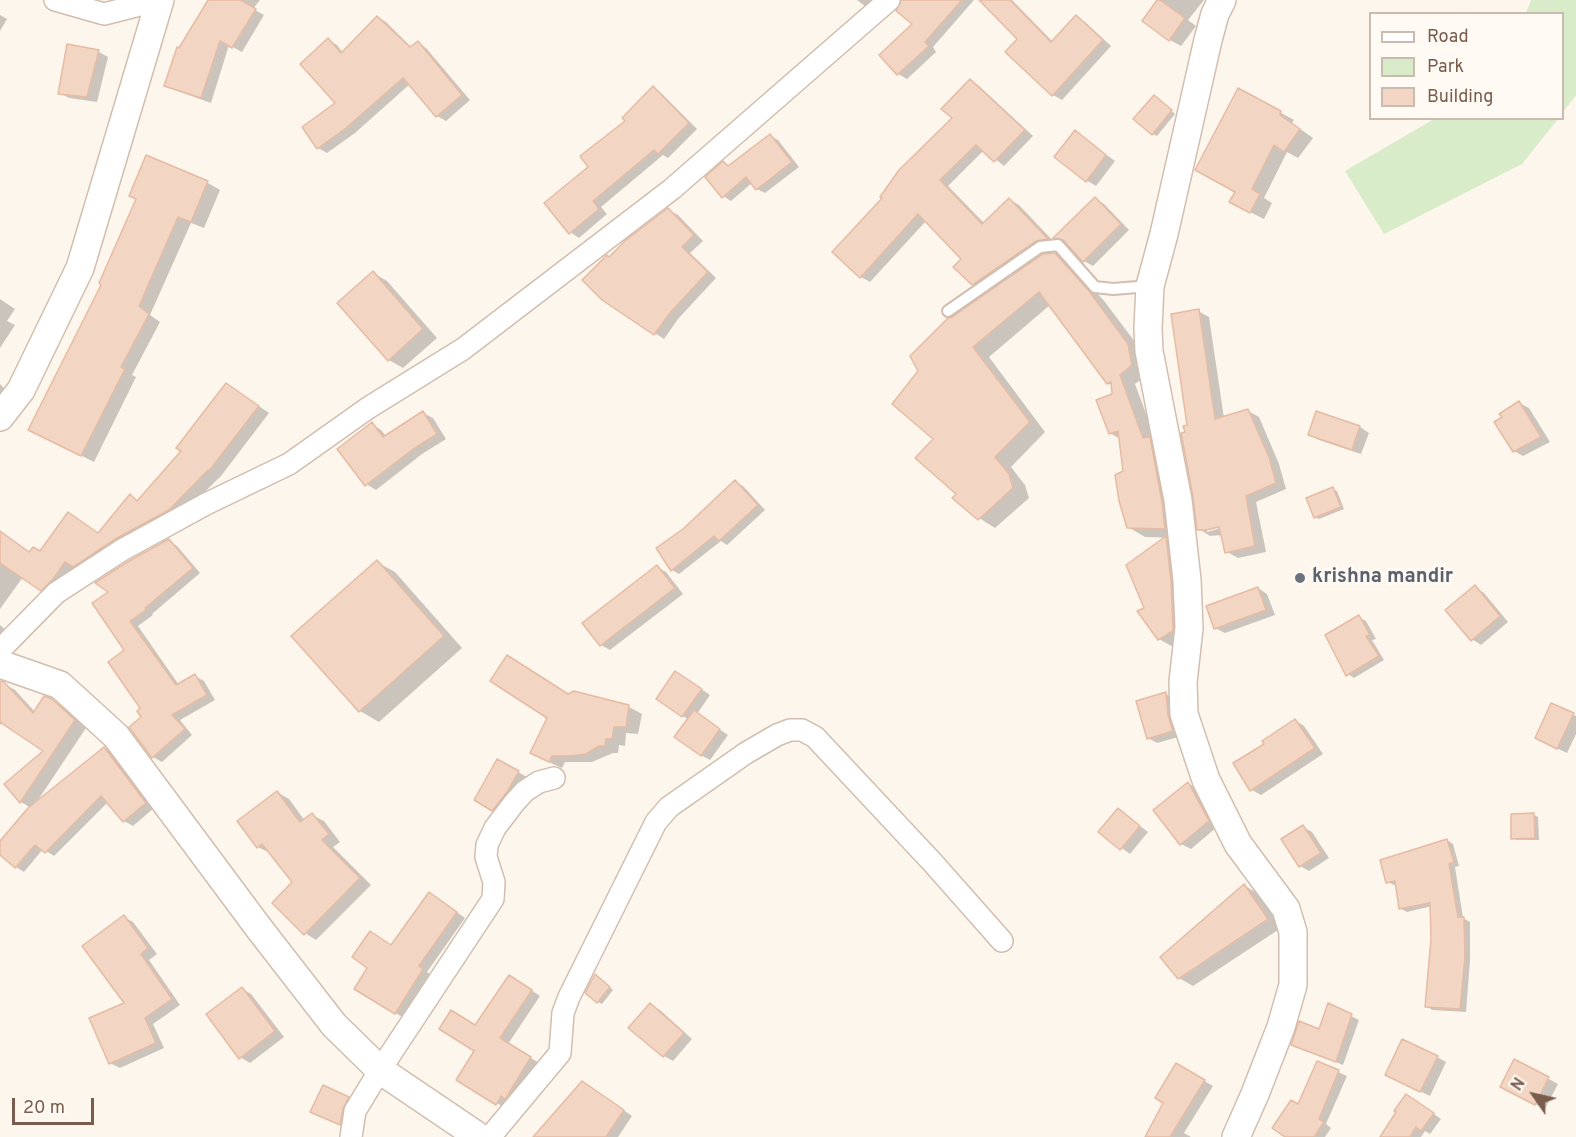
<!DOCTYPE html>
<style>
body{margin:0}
#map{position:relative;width:1576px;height:1137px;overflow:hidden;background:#fdf6ec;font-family:Overpass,sans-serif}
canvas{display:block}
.legend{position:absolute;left:1369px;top:12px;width:195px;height:108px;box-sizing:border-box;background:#fffaf3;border:2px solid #cabbb1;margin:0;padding:8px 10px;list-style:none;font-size:18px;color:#7a5c4d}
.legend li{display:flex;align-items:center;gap:12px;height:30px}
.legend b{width:30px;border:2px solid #cabbb1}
.north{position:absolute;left:1504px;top:1065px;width:60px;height:60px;-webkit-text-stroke:4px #fffaf3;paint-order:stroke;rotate:304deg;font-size:16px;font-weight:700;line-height:24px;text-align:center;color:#7a5c4d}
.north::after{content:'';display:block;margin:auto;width:21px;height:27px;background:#7a5c4d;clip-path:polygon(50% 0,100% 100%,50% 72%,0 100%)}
.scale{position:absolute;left:12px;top:1098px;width:82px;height:27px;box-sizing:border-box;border:3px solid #7a5c4d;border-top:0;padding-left:8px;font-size:18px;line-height:21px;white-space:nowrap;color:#7a5c4d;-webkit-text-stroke:4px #fffaf3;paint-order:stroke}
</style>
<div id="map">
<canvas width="1576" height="1137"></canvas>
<ul class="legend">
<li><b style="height:8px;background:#fff"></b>Road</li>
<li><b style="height:16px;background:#d8ecc9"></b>Park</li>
<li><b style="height:16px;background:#f3d5c3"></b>Building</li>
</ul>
<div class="north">N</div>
<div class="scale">20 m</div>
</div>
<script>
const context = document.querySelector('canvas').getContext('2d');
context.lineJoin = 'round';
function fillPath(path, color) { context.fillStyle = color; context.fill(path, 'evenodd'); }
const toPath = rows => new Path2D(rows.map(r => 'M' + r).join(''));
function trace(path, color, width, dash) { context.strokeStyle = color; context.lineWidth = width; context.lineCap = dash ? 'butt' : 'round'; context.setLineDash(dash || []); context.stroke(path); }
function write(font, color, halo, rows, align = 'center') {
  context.font = font + ' Overpass,sans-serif'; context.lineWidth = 6; context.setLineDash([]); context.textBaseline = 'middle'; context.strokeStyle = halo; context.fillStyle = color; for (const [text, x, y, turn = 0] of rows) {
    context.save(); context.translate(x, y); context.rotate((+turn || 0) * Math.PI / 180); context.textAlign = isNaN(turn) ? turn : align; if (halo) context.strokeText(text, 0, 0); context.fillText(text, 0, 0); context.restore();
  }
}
fillPath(toPath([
 [1531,0,1576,0,1576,95,1563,112,1562,14,1526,13],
 [1434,119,1558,119,1522,164,1384,234,1345,171]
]), '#d8ecc9');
fillPath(toPath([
 [209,0,260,0,253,9,264,15,242,52,229,45,211,103,175,90,166,85,179,49],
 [857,0,885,0,871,11],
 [902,0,974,0,933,47,936,52,907,79,898,74,881,55,914,24],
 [997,0,1012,0,1053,42,1076,17,1085,22,1111,46,1062,100,1053,95,1007,52,1019,39],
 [1159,0,1204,0,1188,20,1196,26,1181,46,1170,40],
 [0,15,7,19,0,31],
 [377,17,386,22,412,48,418,43,426,48,470,100,446,121,437,116,410,84,355,133,327,153,318,148,337,103,328,40,337,45,343,53],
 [68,46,99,52,108,57,97,102,69,98,60,93],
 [970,81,979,86,1033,136,1004,166,984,150,948,186,985,224,1010,200,1019,205,1056,244,1046,245,983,289,973,284,963,259,926,221,870,282,861,277,954,118],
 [653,88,662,94,697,129,668,158,663,155,601,207,607,214,579,238,570,232,590,167],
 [1239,90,1294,120,1292,123,1313,138,1298,158,1287,152,1264,198,1272,203,1264,219,1244,209,1237,191],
 [1158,99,1175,114,1157,136,1153,134],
 [1075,132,1115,161,1096,186,1086,180],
 [770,136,778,140,799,167,765,193,757,189,753,182,731,201,723,196,723,163,729,167],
 [147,157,208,183,220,190,204,228,191,223,150,315,160,322,132,375,136,377,94,462,42,436,137,200],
 [1095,199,1104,204,1129,230,1093,266,1084,261,1068,243,1056,238],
 [668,210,678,215,703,241,690,253,716,278,678,319,664,339,603,299,610,258],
 [1055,254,1071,264,1105,302,1144,354,1148,374,1135,384,1157,443,1181,538,1145,537,1128,527,1125,472,1120,439,1110,433,1114,395,1113,386,1108,383,1050,305,989,357,1045,432,1011,467,1025,485,1029,498,995,528,979,518,958,494,935,439,894,403],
 [373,273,387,281,437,338,403,368,389,360],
 [0,299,15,309,7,321,15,325,0,348],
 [1198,311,1209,317,1224,418,1248,411,1259,417,1279,464,1286,489,1256,502,1266,552,1238,558,1227,552,1222,535,1210,536,1199,529,1186,433,1189,426],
 [1226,524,1227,526,1207,532,1207,529],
 [0,384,10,395,0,405],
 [227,384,269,413,221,476,180,516,52,596,23,577,0,609,0,532,30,553,40,553,69,514,100,534,130,496,138,501,183,451],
 [1519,403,1529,408,1550,442,1523,456,1514,451],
 [423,413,433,418,446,439,422,454,376,490,366,484,372,424,381,430,386,436],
 [1317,413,1360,427,1369,433,1361,454,1319,440,1310,435],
 [735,482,743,486,765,510,727,545,721,541,679,574,672,570,684,530],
 [1333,489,1337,491,1344,509,1319,519,1315,517],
 [1166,538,1180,546,1186,639,1173,647,1159,639,1128,565],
 [169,541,177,546,200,573,152,614,153,615,138,626,179,685,195,676,204,681,215,700,180,720,192,735,162,762,153,757,131,727,144,717,142,708,111,592],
 [377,562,395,572,462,648,379,722,360,711,293,636],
 [657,567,666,572,683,594,610,650,601,645],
 [1475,587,1484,593,1508,622,1481,645,1472,639],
 [1258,588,1267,594,1275,615,1225,633,1215,628],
 [1359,617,1366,621,1376,639,1372,640,1384,660,1354,678,1348,674],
 [0,625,13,636,0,651],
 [685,678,710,695,697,714,728,735,710,760,701,755,689,720,658,699],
 [0,682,15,690,35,712,51,700,63,707,86,728,36,803,104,748,113,753,154,808,133,826,124,821,108,802,54,856,43,849,24,872,16,867,0,853,0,843,31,808,21,802,6,785,46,750,3,722,0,725],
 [1166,694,1175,699,1182,736,1157,743,1148,738,1138,702],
 [569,695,629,707,642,714,638,734,626,733,625,746,619,745,618,753,613,753,592,762,565,762,562,768,544,760,531,753],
 [1552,705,1576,716,1576,734,1567,753,1546,743],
 [1295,720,1304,726,1323,754,1261,795,1252,790],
 [498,761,527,777,502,815,476,800],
 [1188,783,1197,789,1217,827,1191,849,1181,844],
 [277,792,289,799,305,821,312,815,324,821,340,842,333,847,371,885,316,940,305,933,294,882,270,853,258,847],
 [1118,809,1148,832,1130,854,1100,832],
 [1534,815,1538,817,1539,840,1517,840,1512,838],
 [1303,827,1312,832,1329,858,1309,871,1300,866],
 [1447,840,1453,844,1459,866,1455,867,1463,918,1470,922,1470,961,1466,1012,1432,1010,1427,1006,1432,939,1432,906,1407,912,1401,909,1397,885,1394,885,1388,882],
 [1245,886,1259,894,1281,928,1193,986,1179,978],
 [438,899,465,918,427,972,431,975,404,1018,356,989,391,946],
 [124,917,133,922,157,954,149,960,180,1005,153,1024,164,1048,120,1068,110,1063,126,1003],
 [599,978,613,990,602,1004,598,1002],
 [518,981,540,996,508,1044,539,1063,505,1108,458,1080,476,1051,476,1027],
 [242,989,251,994,284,1037,250,1063,240,1057],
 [650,1005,660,1010,692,1039,673,1061,664,1056],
 [1351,1016,1359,1020,1343,1065,1293,1044],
 [1437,1057,1446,1062,1430,1096,1396,1080],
 [1515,1061,1558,1084,1545,1109,1511,1091],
 [1318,1063,1347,1076,1326,1124,1331,1128,1325,1137,1287,1137],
 [1177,1065,1213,1086,1184,1133,1191,1137,1147,1137,1165,1103],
 [592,1088,632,1116,618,1137,549,1137],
 [348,1098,357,1103,349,1129,321,1117],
 [1415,1100,1441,1119,1430,1134,1425,1131,1421,1137,1382,1137]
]), '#0003');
const building = toPath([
 [208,0,241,0,256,9,232,48,220,41,201,98,164,86,177,47,179,48,208,0],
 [901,0,962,0,925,42,929,46,897,75,879,55,912,24,896,11,901,0],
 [979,0,1010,0,1051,42,1076,15,1103,40,1052,96,1005,52,1017,39,979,0],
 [1157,0,1160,0,1185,18,1169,41,1142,21,1157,0],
 [377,16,410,47,418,41,462,95,436,117,403,78,346,128,317,149,302,127,335,103,300,64,328,38,341,53,377,16],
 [67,44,99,50,87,97,58,94,67,44],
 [970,79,1025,130,994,162,976,145,940,180,982,224,1009,198,1048,239,1036,241,972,285,953,267,961,259,918,214,860,278,832,252,882,198,880,197,899,170,952,118,941,109,970,79],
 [653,86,689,123,658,154,654,150,593,201,599,209,569,234,544,203,588,167,580,156,625,121,622,118,653,86],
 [1238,88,1281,111,1280,115,1300,129,1284,152,1274,145,1252,189,1260,194,1250,213,1229,202,1235,192,1195,170,1238,88],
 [1154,95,1172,110,1152,135,1133,119,1154,95],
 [1075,130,1106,155,1086,182,1054,157,1075,130],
 [770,134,792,162,756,190,746,177,722,198,705,177,723,161,728,166,770,134],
 [146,155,208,181,191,222,178,217,139,306,149,314,121,367,125,369,81,456,28,430,101,285,99,283,136,199,129,196,146,155],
 [1095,197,1121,224,1083,262,1063,240,1053,238,1095,197],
 [668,208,694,235,682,247,708,272,669,314,654,335,602,300,582,280,607,255,609,257,626,240,668,208],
 [1055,253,1089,291,1128,344,1132,365,1120,375,1143,438,1150,437,1162,502,1165,529,1127,528,1119,501,1115,475,1123,471,1118,431,1109,434,1096,400,1112,394,1111,382,1107,384,1039,292,973,347,1030,422,995,457,1009,474,1013,488,978,520,952,498,956,494,915,458,933,439,892,404,918,371,910,356,948,318,952,317,1043,254,1055,253],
 [373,271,423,329,388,361,337,303,373,271],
 [1199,309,1215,419,1248,409,1269,457,1276,483,1246,496,1255,546,1225,553,1219,527,1206,530,1197,530,1193,497,1181,433,1185,432,1183,426,1187,425,1171,314,1199,309],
 [226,383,259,406,209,471,208,470,169,510,115,539,73,567,65,562,53,579,41,591,0,563,0,531,29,552,33,547,40,551,68,512,98,533,130,494,137,501,181,451,176,448,226,383],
 [1519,401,1541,437,1513,452,1494,422,1502,417,1499,414,1519,401],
 [423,411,437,434,412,450,365,486,337,449,372,422,383,437,423,411],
 [1316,411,1360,426,1352,450,1308,435,1316,411],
 [735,480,758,505,719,541,714,536,671,571,656,548,683,529,735,480],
 [1333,487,1341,507,1314,518,1306,498,1333,487],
 [1166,536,1171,581,1173,627,1173,631,1158,640,1137,611,1144,608,1126,565,1166,536],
 [169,539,193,568,145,608,146,610,130,621,176,685,195,674,207,695,172,715,185,729,152,758,129,727,141,717,137,711,140,708,108,662,124,650,92,603,108,592,95,583,129,561,169,539],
 [377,560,444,636,359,712,291,636,377,560],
 [657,565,675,588,600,646,582,623,657,565],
 [1475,585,1500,616,1471,641,1445,610,1475,585],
 [1258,587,1266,610,1214,629,1206,606,1258,587],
 [1359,615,1370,635,1366,636,1379,656,1346,676,1325,635,1359,615],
 [507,655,568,694,574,691,629,705,626,727,614,727,612,739,606,739,605,746,599,746,586,754,569,756,552,756,549,762,530,753,547,718,490,681,507,655],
 [675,671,702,689,682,717,656,699,675,671],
 [0,681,4,682,33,713,44,696,52,699,75,720,20,803,4,784,43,751,0,722,0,681],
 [1166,692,1168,715,1173,731,1147,739,1136,701,1166,692],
 [1551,703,1574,713,1557,749,1535,738,1551,703],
 [694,710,720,729,701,756,674,737,694,710],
 [1295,719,1315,748,1250,791,1233,763,1264,744,1262,741,1295,719],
 [104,747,146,803,123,822,101,796,45,853,35,845,15,868,0,855,0,841,28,808,104,747],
 [497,759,519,771,507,792,492,811,474,800,497,759],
 [1188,782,1209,821,1180,845,1153,810,1188,782],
 [277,791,300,822,312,813,329,834,322,840,360,878,304,935,272,903,292,882,262,844,257,848,237,821,277,791],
 [1118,808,1140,826,1120,850,1098,832,1118,808],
 [1534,813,1535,838,1511,839,1511,814,1534,813],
 [1303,825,1321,853,1299,867,1281,839,1303,825],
 [1447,839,1454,862,1449,864,1458,917,1464,917,1465,957,1460,1009,1425,1007,1431,939,1430,903,1399,909,1395,881,1386,883,1380,860,1447,839],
 [1244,884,1268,919,1178,979,1160,957,1244,884],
 [429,892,457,912,419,966,423,969,395,1014,354,989,367,968,352,957,370,931,391,945,429,892],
 [124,915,148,948,141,954,172,999,145,1018,156,1043,109,1064,89,1018,124,1003,82,946,124,915],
 [595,974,610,987,597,1003,585,993,595,974],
 [509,975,532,990,500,1038,531,1057,506,1098,505,1099,501,1096,496,1105,456,1080,474,1051,439,1029,451,1010,475,1025,509,975],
 [242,987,275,1031,239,1059,206,1014,242,987],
 [650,1003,684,1033,663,1057,628,1028,650,1003],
 [1328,1003,1352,1014,1336,1062,1291,1045,1299,1021,1319,1029,1328,1003],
 [1402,1039,1438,1056,1420,1092,1385,1075,1402,1039],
 [1514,1059,1549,1077,1535,1105,1500,1087,1514,1059],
 [1317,1061,1339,1070,1319,1119,1324,1122,1314,1137,1285,1137,1272,1128,1291,1100,1298,1104,1317,1061],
 [1176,1063,1205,1080,1170,1137,1145,1137,1163,1103,1155,1098,1176,1063],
 [582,1081,624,1110,606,1137,533,1137,582,1081],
 [323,1085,349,1097,343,1109,340,1125,310,1112,323,1085],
 [1406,1094,1434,1113,1421,1131,1416,1127,1410,1137,1380,1137,1396,1112,1394,1111,1406,1094]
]);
fillPath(building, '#f3d5c3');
trace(building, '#e6bba3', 1.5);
const service = toPath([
 [948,311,1040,247,1058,245,1095,287,1113,289,1150,286]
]);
const minor = toPath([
 [55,0,104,14,159,0],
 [0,650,56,593,122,550,206,504,289,464,368,408,463,349,672,189,889,0],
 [351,1137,355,1111,380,1070,493,899,494,882,486,857,487,845,495,828,514,803,525,791,539,782,554,778],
 [490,1137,560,1053,563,1013,569,997,656,822,669,807,746,753,777,735,790,730,802,730,815,737,933,863,1002,941]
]);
const tertiary = toPath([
 [1222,0,1215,14,1208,40,1164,234,1150,286,1148,328,1149,351,1178,500,1187,580,1189,628,1183,682,1184,714,1206,780,1238,844,1286,909,1293,932,1293,985,1281,1027,1255,1094,1236,1137],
 [0,417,21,390,80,268,160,0],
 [0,664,60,685,116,736,258,927,334,1025,380,1070,479,1137]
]);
trace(service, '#d1beb0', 14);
trace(minor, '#d1beb0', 24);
trace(tertiary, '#d1beb0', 30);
trace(service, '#fff', 10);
trace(minor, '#fff', 21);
trace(tertiary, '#fff', 27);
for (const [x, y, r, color] of [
 [1300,578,6,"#6b7280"]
]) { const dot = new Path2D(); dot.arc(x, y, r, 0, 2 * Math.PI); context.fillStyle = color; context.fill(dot); trace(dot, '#fffaf3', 2); }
write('bold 20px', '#5b616d', '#fffaf3', [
 ["krishna mandir",1312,578]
], 'left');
</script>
